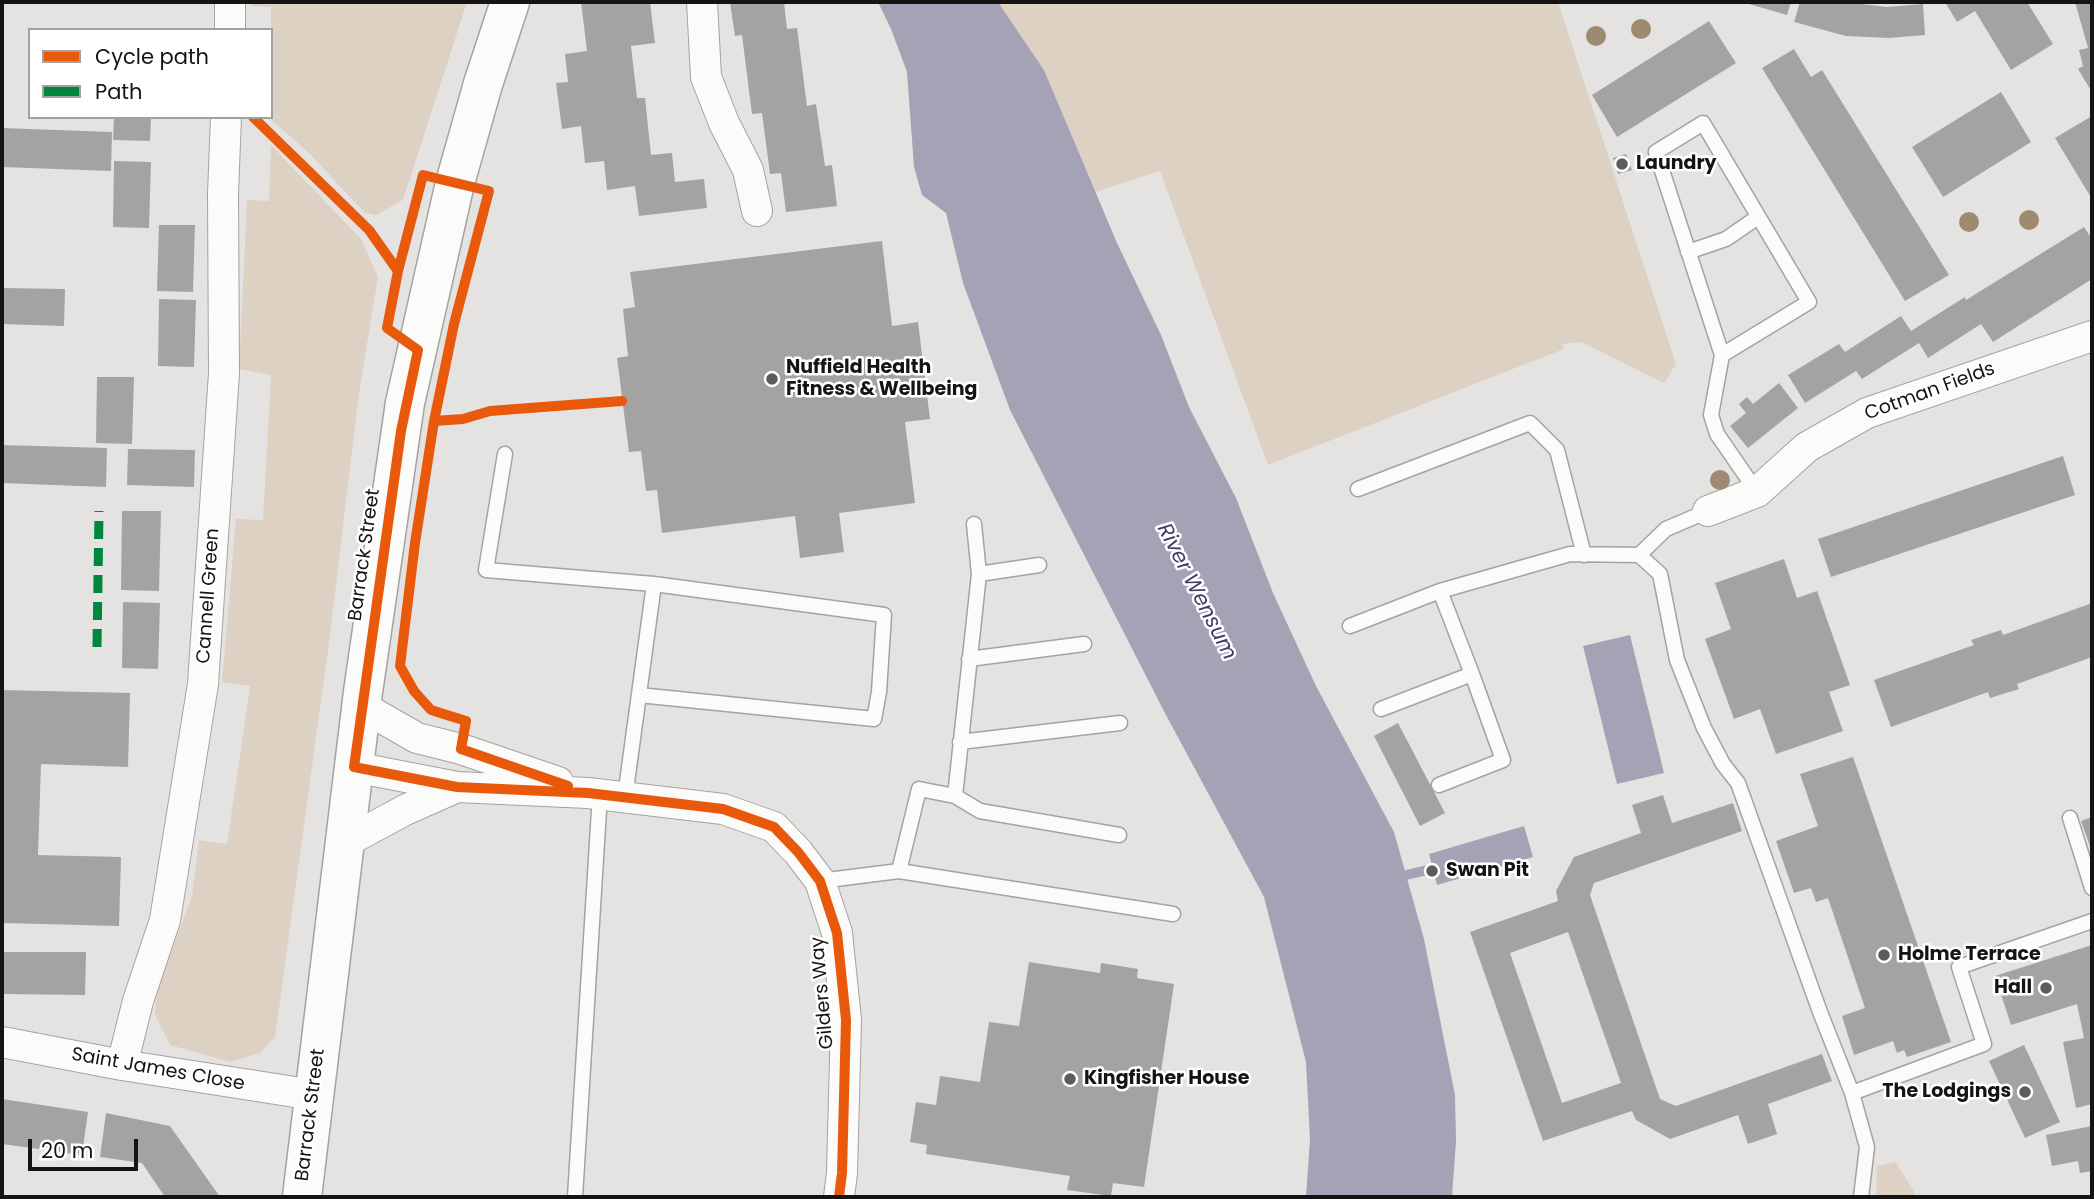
<!DOCTYPE html>
<style>
body{margin:0}
#map{position:relative;width:2094px;height:1199px;overflow:hidden;background:#e5e3e1;font-family:Poppins,sans-serif}
canvas{display:block}
.frame{position:absolute;inset:0;border:4px solid #151412;pointer-events:none}
.legend{position:absolute;left:28px;top:28px;width:245px;height:91px;box-sizing:border-box;background:#fff;border:2px solid #a1a1a0;margin:0;padding:9px 12px;list-style:none;font-size:21px;color:#151412}
.legend li{display:flex;align-items:center;gap:14px;height:35px}
.legend b{width:35px;border:2px solid #a1a1a0}
.scale{position:absolute;left:28px;top:1139px;width:110px;height:32px;box-sizing:border-box;border:4px solid #151412;border-top:0;padding-left:9px;font-size:21px;line-height:24px;white-space:nowrap;color:#151412;-webkit-text-stroke:5px #fff;paint-order:stroke}
</style>
<div id="map">
<canvas width="2094" height="1199"></canvas>
<div class="frame"></div>
<ul class="legend">
<li><b style="height:9px;background:#e8590c"></b>Cycle path</li>
<li><b style="height:9px;background:#00873e"></b>Path</li>
</ul>
<div class="scale">20 m</div>
</div>
<script>
const context = document.querySelector('canvas').getContext('2d');
context.lineJoin = 'round';
function fillPath(path, color) { context.fillStyle = color; context.fill(path, 'evenodd'); }
const toPath = rows => new Path2D(rows.map(r => 'M' + r).join(''));
function trace(path, color, width, dash) { context.strokeStyle = color; context.lineWidth = width; context.lineCap = dash ? 'butt' : 'round'; context.setLineDash(dash || []); context.stroke(path); }
function write(font, color, halo, rows, align = 'center') {
  context.font = font + ' Poppins,sans-serif'; context.lineWidth = 5; context.setLineDash([]); context.textBaseline = 'middle'; context.strokeStyle = halo; context.fillStyle = color; for (const [text, x, y, turn = 0] of rows) {
    context.save(); context.translate(x, y); context.rotate((+turn || 0) * Math.PI / 180); context.textAlign = isNaN(turn) ? turn : align; if (halo) context.strokeText(text, 0, 0); context.fillText(text, 0, 0); context.restore();
  }
}
fillPath(toPath([
 [251,2,467,2,403,200,376,215,365,213,309,153,268,117,271,117,271,7,251,6],
 [998,2,1558,2,1676,364,1664,383,1581,342,1563,344,1564,349,1268,465,1160,171,1095,192,1044,70],
 [271,145,361,239,378,277,359,393,329,643,275,1037,260,1053,230,1062,170,1045,155,1015,156,993,192,896,199,840,227,844,250,686,222,682,236,519,263,520,271,375,239,369,247,200,269,201],
 [1896,1162,1917,1197,1876,1197,1877,1166]
]), '#ddd1c4');
fillPath(toPath([
 [878,2,998,2,1044,70,1117,243,1161,335,1189,407,1236,498,1273,593,1316,686,1394,832,1424,939,1455,1095,1456,1141,1452,1197,1306,1197,1310,1139,1306,1062,1264,897,1167,717,1010,410,963,283,946,213,922,195,914,167,907,72,891,29],
 [1630,635,1664,773,1617,784,1583,646],
 [1524,826,1533,857,1437,885,1429,854]
]), '#a5a2b6');
trace(toPath([
 [1406,875,1432,869]
]), '#a5a2b6', 10);
fillPath(toPath([
 [581,2,650,2,655,43,631,46,637,98,645,98,651,155,672,153,675,182,704,179,707,208,639,216,635,186,607,190,604,161,585,163,581,126,562,129,556,83,568,82,565,54,587,51],
 [730,2,784,2,787,29,797,28,807,106,816,104,825,166,832,165,837,206,786,212,781,173,770,174,762,113,752,114,742,35,735,36],
 [1742,2,1791,2,1787,15],
 [1800,2,1844,2,1887,7,1923,4,1925,35,1889,38,1846,36,1794,22],
 [1945,2,2027,2,2053,44,2011,70,1975,11,1957,22],
 [2075,2,2092,2,2092,92,2078,69,2083,66,2079,50,2088,48],
 [1709,21,1736,63,1617,137,1592,95],
 [1794,49,1811,77,1822,70,1949,275,1905,301,1762,68],
 [2001,92,2031,142,1943,197,1912,147],
 [2092,116,2092,199,2055,138],
 [114,117,151,117,150,141,113,140],
 [2,128,112,132,111,171,2,167],
 [1626,154,1632,170,1618,174,1613,158],
 [114,161,151,162,149,228,113,227],
 [159,225,195,225,193,292,157,291],
 [2084,227,2092,239,2092,279,1993,342,1981,324,1928,358,1919,343,1862,379,1856,371,1805,403,1788,375,1839,344,1845,352,1901,316,1911,331,1965,297,1966,300],
 [882,241,892,326,918,322,930,419,905,422,915,503,839,513,844,552,800,558,795,516,662,533,657,490,646,491,641,451,629,452,617,358,628,356,623,309,635,307,630,272],
 [2,288,65,289,64,326,2,324],
 [159,299,196,300,194,367,158,366],
 [97,377,134,377,132,444,96,443],
 [1779,383,1798,408,1748,448,1730,426,1746,413,1739,404,1747,397,1753,404],
 [2,445,107,448,106,487,2,483],
 [128,449,195,450,194,487,127,485],
 [2063,456,2075,495,1831,577,1818,539],
 [122,511,161,511,159,591,121,590],
 [1784,559,1797,598,1817,591,1850,685,1829,692,1843,731,1776,754,1760,709,1734,719,1705,639,1731,629,1715,583],
 [123,602,160,603,158,669,122,668],
 [2092,603,2092,657,2017,684,2019,689,1990,698,1988,692,1891,727,1874,680,1974,645,1971,640,2001,630,2003,635],
 [2,690,130,693,128,767,41,764,38,855,121,857,119,926,2,923],
 [1398,723,1445,813,1420,826,1374,736],
 [1853,757,1951,1042,1907,1057,1904,1050,1897,1053,1893,1041,1854,1055,1842,1016,1865,1008,1828,898,1816,902,1811,888,1794,893,1776,841,1818,826,1800,774],
 [1663,795,1672,823,1733,803,1742,831,1594,883,1590,895,1660,1099,1676,1106,1822,1054,1832,1081,1768,1104,1777,1134,1748,1144,1738,1115,1670,1139,1636,1120,1632,1111,1543,1141,1470,932,1558,901,1556,891,1574,857,1641,833,1632,805],
 [1568,932,1621,1083,1562,1103,1510,953],
 [2092,817,2092,852,2081,821],
 [2092,945,2092,1104,2076,1108,2063,1042,2084,1038,2077,1004,2011,1025,1995,976],
 [2,952,86,952,85,995,2,994],
 [1029,962,1100,973,1101,963,1138,969,1137,978,1174,984,1144,1187,1113,1183,1111,1196,1067,1190,1070,1176,926,1154,927,1145,910,1142,916,1102,936,1105,940,1076,980,1082,989,1022,1019,1026],
 [2024,1045,2060,1122,2025,1138,1989,1061],
 [2,1099,88,1112,82,1155,2,1144],
 [106,1113,170,1126,220,1197,165,1197,142,1163,100,1157],
 [2092,1126,2092,1171,2080,1173,2078,1161,2052,1166,2046,1135]
]), '#a5a3a2');
const service = toPath([
 [1688,252,1726,239,1758,217],
 [1722,355,1656,152,1703,123,1809,302,1722,355,1711,415,1717,434,1757,492],
 [505,454,486,570,654,584,884,615,879,692,874,719,639,695],
 [1358,489,1530,423,1557,450,1584,555],
 [1639,555,1666,529,1708,511],
 [979,574,1039,565],
 [1350,626,1440,591,1570,554,1639,555,1660,574,1677,660,1704,728,1723,764,1738,783,1820,1012,1852,1093,1867,1147,1861,1197],
 [969,659,1084,644],
 [1381,709,1472,674,1440,591],
 [960,742,1120,723],
 [1439,785,1503,760,1472,674],
 [955,796,980,811,1119,835],
 [625,797,654,584],
 [2070,818,2092,888],
 [899,871,919,789,955,796,979,574,974,524],
 [820,881,899,871,1173,914],
 [1852,1093,1984,1044,1959,967,2092,921],
 [575,1197,600,794]
]);
const minor = toPath([
 [702,2,706,77,724,123,748,170,757,211],
 [230,30,230,2],
 [1708,511,1757,492,1807,447,1867,413,2092,336],
 [361,706,417,738,461,749,558,782],
 [354,767,457,787,588,793,723,809,774,827,798,852,820,881,837,933,846,1020,842,1173,839,1197],
 [344,843,405,810,457,787],
 [2,1042,122,1065,314,1095],
 [122,1065,138,1001,165,920,203,684,224,373,223,194,226,117]
]);
const primary = toPath([
 [302,1197,363,692,405,403,455,183,483,84,510,2]
]);
trace(service, '#a4a3a1', 17);
trace(minor, '#a4a3a1', 32);
trace(primary, '#a4a3a1', 41);
trace(service, '#fbfbfa', 14);
trace(minor, '#fbfbfa', 30);
trace(primary, '#fbfbfa', 38);
trace(toPath([
 [97,647,99,511]
]), '#00873e', 9, [18, 9]);
trace(toPath([
 [253,117,369,230,398,271,387,328,418,350,401,431,354,767,457,787,588,793,723,809,774,827,798,852,820,881,837,933,846,1020,842,1173,839,1197],
 [398,271,423,175,489,191,454,324,434,421,415,543,400,666,414,691,431,710,466,721,461,749,568,786],
 [434,421,463,419,490,411,622,401]
]), '#e8590c', 10);
context.fillStyle = '#9e8a71';
for (const [x, y] of [
 [1641,29],
 [1596,36],
 [2029,220],
 [1969,222],
 [1720,480]
]) { context.beginPath(); context.arc(x, y, 10, 0, 2 * Math.PI); context.fill(); }
for (const [x, y, r, color] of [
 [1622,164,7,"#5e5c5a"],
 [772,379,7,"#5e5c5a"],
 [1432,871,7,"#5e5c5a"],
 [1884,955,7,"#5e5c5a"],
 [2046,988,7,"#5e5c5a"],
 [1070,1079,7,"#5e5c5a"],
 [2025,1092,7,"#5e5c5a"]
]) { const dot = new Path2D(); dot.arc(x, y, r, 0, 2 * Math.PI); context.fillStyle = color; context.fill(dot); trace(dot, '#fff', 2.5); }
write('bold 19px', '#151412', '#fff', [
 ["Laundry",1636,164],
 ["Nuffield Health",786,368],
 ["Fitness & Wellbeing",786,390],
 ["Swan Pit",1446,871],
 ["Holme Terrace",1898,955],
 ["Hall",2032,988,"right"],
 ["Kingfisher House",1084,1079],
 ["The Lodgings",2011,1092,"right"]
], 'left');
write('19px', '#151412', '#fff', [
 ["Cotman Fields",1930,392,-20],
 ["Barrack Street",365,555,-82],
 ["Cannell Green",209,596,-86],
 ["Gilders Way",823,993,-95],
 ["Saint James Close",158,1070,10],
 ["Barrack Street",311,1115,-83]
]);
write('italic 21px', '#423b67', '#fff', [
 ["River Wensum",1196,592,63]
]);
</script>
